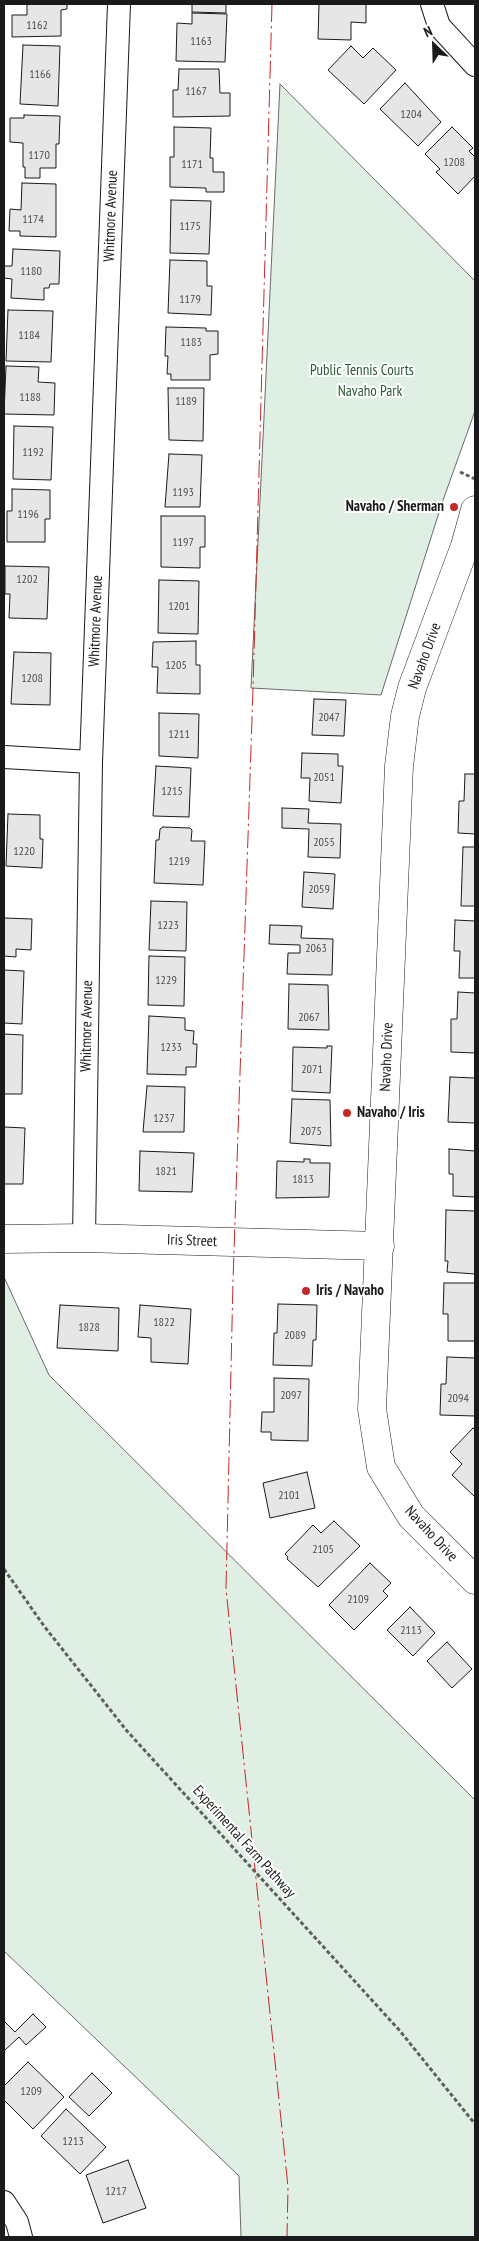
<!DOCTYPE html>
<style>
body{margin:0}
#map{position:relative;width:479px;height:2241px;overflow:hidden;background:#fff;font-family:"PT Sans Narrow",sans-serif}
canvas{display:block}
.frame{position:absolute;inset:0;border:5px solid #1a1a1a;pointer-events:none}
.north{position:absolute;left:409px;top:20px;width:50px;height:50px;-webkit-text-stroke:4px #fff;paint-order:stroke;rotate:336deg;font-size:14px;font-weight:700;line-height:20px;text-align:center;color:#1a1a1a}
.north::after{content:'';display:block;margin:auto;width:18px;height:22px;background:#1a1a1a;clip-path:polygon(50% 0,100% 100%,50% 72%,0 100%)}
</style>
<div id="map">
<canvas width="479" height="2241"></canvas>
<div class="frame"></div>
<div class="north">N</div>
</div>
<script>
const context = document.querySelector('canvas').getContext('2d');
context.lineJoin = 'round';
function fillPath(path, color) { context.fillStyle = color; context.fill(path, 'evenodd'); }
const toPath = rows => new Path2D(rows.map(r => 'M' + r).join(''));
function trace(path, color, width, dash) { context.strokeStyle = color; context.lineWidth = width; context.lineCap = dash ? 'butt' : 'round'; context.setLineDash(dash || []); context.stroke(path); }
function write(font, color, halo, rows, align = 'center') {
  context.font = font + ' "PT Sans Narrow",sans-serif'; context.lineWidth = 4; context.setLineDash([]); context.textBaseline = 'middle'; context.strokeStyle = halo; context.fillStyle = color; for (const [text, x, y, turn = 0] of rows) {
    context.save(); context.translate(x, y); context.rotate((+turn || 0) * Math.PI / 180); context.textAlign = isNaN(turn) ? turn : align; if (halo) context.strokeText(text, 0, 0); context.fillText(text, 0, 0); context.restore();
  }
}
const green = toPath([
 [280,84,475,281,475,411,442,503,381,695,251,688,280,84],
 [4,1277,49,1375,475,1800,475,2237,241,2237,239,2176,4,1951,4,1277]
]);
fillPath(green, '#e0efe3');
trace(green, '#6a6a6a', 1);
const building = toPath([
 [27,4,67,4,67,9,61,10,61,36,12,37,12,15,27,15,27,4],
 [192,4,226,4,226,13,192,12,192,4],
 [319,4,366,4,366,23,351,22,351,40,318,39,319,4],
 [192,13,227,14,225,62,176,61,177,23,192,24,192,13],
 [23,45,60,46,58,106,20,104,23,45],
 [351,46,363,58,373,48,396,70,364,104,328,70,351,46],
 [179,69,219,69,220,93,230,93,230,116,173,117,173,90,178,90,179,69],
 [405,83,441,122,418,146,380,109,405,83],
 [24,115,60,116,59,144,56,144,56,168,40,168,40,178,25,178,25,167,23,167,23,143,10,142,10,118,24,118,24,115],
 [174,127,211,128,210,158,213,158,213,172,224,172,224,192,206,192,206,188,170,187,170,157,174,157,174,127],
 [452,127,473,148,469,151,475,157,475,176,458,194,436,172,440,169,425,154,452,127],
 [22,183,56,184,56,237,20,236,20,231,9,231,10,209,21,210,22,183],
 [171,200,211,201,209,254,170,253,171,200],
 [13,249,60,251,59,284,50,284,49,288,44,288,44,300,11,298,12,279,4,278,4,266,12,266,13,249],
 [170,260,207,261,207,286,212,286,211,315,168,313,170,260],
 [8,310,53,311,51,362,6,361,8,310],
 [166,327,206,328,206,331,218,331,218,354,210,355,210,380,171,380,171,374,167,374,168,356,165,356,166,327],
 [6,366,39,367,38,382,55,383,54,415,4,414,6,366],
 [168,388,204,388,203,441,169,440,168,388],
 [14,426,53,427,51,480,13,479,14,426],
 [169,454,202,455,200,507,165,507,169,454],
 [12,489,50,490,50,519,45,519,45,542,7,542,7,511,12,511,12,489],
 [161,516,205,516,205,547,200,547,200,568,161,567,161,516],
 [5,566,49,567,47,619,9,618,10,594,5,594,5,566],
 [159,580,199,581,198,634,158,633,159,580],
 [196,641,196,665,200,665,200,694,157,693,158,667,152,667,153,642,196,641],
 [14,652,51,653,50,705,11,704,14,652],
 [314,699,346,700,344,736,312,735,314,699],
 [159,713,199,714,198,758,159,756,159,713],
 [302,753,338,754,338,766,343,766,341,803,309,801,310,778,301,778,302,753],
 [156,766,191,768,189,817,153,816,156,766],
 [465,774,475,774,475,834,458,833,459,801,464,801,465,774],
 [282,808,309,809,308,823,341,824,340,858,308,857,309,829,282,828,282,808],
 [8,814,40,815,40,839,43,839,42,868,6,866,8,814],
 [163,827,190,828,192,830,191,841,205,841,203,885,154,883,156,840,159,840,160,829,163,827],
 [463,847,475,847,475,906,461,906,463,847],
 [304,872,335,874,333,909,302,907,304,872],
 [151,901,187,902,186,951,149,950,151,901],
 [4,918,32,919,31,950,16,949,16,957,4,956,4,918],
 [455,920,475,921,475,978,459,978,460,951,454,951,455,920],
 [270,925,302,926,301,938,333,939,332,975,287,974,288,953,300,953,300,945,269,944,270,925],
 [149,956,185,957,184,1006,148,1005,149,956],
 [4,970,24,971,22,1024,4,1023,4,970],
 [289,984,328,985,329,1030,288,1029,289,984],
 [458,992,475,993,475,1053,451,1052,451,1019,457,1019,458,992],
 [149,1016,185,1018,185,1030,194,1031,193,1044,197,1044,196,1067,186,1067,186,1075,147,1074,149,1016],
 [4,1034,23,1035,22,1094,4,1094,4,1034],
 [327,1046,332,1046,330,1093,292,1091,293,1047,327,1048,327,1046],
 [450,1077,475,1078,475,1123,448,1122,450,1077],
 [147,1086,185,1087,184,1132,143,1132,147,1086],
 [292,1099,330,1100,331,1146,290,1143,292,1099],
 [4,1127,25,1128,23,1184,4,1184,4,1127],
 [449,1149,475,1151,475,1197,453,1196,453,1174,449,1174,449,1149],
 [140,1151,194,1153,192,1192,139,1191,140,1151],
 [304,1159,310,1159,310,1163,330,1163,329,1197,276,1198,277,1161,304,1162,304,1159],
 [446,1210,475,1211,475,1274,447,1272,448,1261,445,1261,446,1210],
 [444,1283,475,1283,475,1341,448,1341,448,1314,443,1314,444,1283],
 [278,1304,317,1305,316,1340,313,1340,312,1366,273,1365,274,1333,277,1333,278,1304],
 [60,1305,119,1308,118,1351,57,1348,60,1305],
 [140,1305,191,1309,188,1364,151,1362,151,1338,138,1337,140,1305],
 [447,1357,475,1358,475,1416,440,1415,441,1384,446,1384,447,1357],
 [274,1378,309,1379,308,1441,271,1440,271,1432,261,1432,262,1412,274,1412,274,1378],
 [473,1428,475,1430,475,1497,452,1475,462,1464,450,1452,473,1428],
 [307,1472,315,1508,270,1518,263,1483,307,1472],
 [334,1521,360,1546,318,1587,287,1559,288,1557,285,1554,313,1525,321,1533,334,1521],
 [370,1563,391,1583,383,1591,388,1596,354,1630,329,1605,370,1563],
 [410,1607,435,1633,413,1656,387,1630,410,1607],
 [447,1642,472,1669,452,1688,427,1661,447,1642],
 [33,2014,46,2027,26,2045,19,2037,4,2051,4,2021,15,2032,33,2014],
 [28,2062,64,2097,33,2129,4,2100,4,2086,28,2062],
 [92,2073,112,2093,89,2116,69,2097,92,2073],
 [66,2109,106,2147,80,2174,41,2136,66,2109],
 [128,2160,146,2208,103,2223,86,2175,128,2160]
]);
fillPath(building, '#e6e6e6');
trace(building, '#1a1a1a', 1);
const minor = toPath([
 [432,4,439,26,475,65],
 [4,757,91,762],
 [84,1238,91,762,119,4],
 [4,2202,17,2222,21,2237]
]);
const tertiary = toPath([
 [475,510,465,546,412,688,405,716,399,766,372,1409,381,1467,411,1516,475,1580],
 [4,1239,84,1238,380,1246]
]);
trace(minor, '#1a1a1a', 24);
trace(tertiary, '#1a1a1a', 29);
trace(toPath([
 [460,472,475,479],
 [4,1569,44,1626,127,1731,400,2031,475,2124]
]), '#5f5f5f', 3, [4, 2.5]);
trace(minor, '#fff', 22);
trace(tertiary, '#fff', 28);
trace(toPath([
 [272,4,253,689,233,1281,226,1589,288,2187,287,2237]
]), '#c62828', 1, [18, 4, 2.5, 4]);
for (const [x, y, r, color] of [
 [454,507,5,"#c62828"],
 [347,1113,5,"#c62828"],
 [306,1291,5,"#c62828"]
]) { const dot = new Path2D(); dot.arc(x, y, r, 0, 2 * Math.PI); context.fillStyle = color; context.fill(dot); trace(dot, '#fff', 2); }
write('12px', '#4d4d4d', null, [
 ["1162",37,26],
 ["1163",201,42],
 ["1166",40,75],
 ["1167",196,92],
 ["1204",411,115],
 ["1170",39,156],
 ["1208",454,163],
 ["1171",192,165],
 ["1174",33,220],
 ["1175",190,227],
 ["1180",31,272],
 ["1179",190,300],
 ["1184",29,336],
 ["1183",191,343],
 ["1188",30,398],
 ["1189",186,402],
 ["1192",33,453],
 ["1193",183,493],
 ["1196",28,515],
 ["1197",183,543],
 ["1202",27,580],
 ["1201",179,607],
 ["1205",176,666],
 ["1208",32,679],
 ["2047",329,718],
 ["1211",179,735],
 ["2051",324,778],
 ["1215",172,792],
 ["2055",324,843],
 ["1220",24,852],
 ["1219",179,862],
 ["2059",319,890],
 ["1223",168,926],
 ["2063",316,949],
 ["1229",166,981],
 ["2067",309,1018],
 ["1233",171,1048],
 ["2071",312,1070],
 ["1237",164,1119],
 ["2075",311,1132],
 ["1821",166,1172],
 ["1813",303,1180],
 ["1822",164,1323],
 ["1828",89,1328],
 ["2089",295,1336],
 ["2097",291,1396],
 ["2094",458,1399],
 ["2101",289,1496],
 ["2105",323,1550],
 ["2109",358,1600],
 ["2113",411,1631],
 ["1209",31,2092],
 ["1213",73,2142],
 ["1217",116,2192]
]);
write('15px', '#1a1a1a', '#fff', [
 ["Whitmore Avenue",111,216,-88],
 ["Whitmore Avenue",96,621,-88],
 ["Navaho Drive",425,656,-70],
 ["Whitmore Avenue",87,1026,-89],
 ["Navaho Drive",387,1057,-88],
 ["Iris Street",192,1241,2],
 ["Navaho Drive",431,1534,47],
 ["Experimental Farm Pathway",244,1842,48]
]);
write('15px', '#2b5a34', '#fff', [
 ["Public Tennis Courts",362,371],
 ["Navaho Park",370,392]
]);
write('bold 15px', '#1a1a1a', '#fff', [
 ["Navaho / Sherman",444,507,"right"],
 ["Navaho / Iris",357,1113],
 ["Iris / Navaho",316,1291]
], 'left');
</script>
